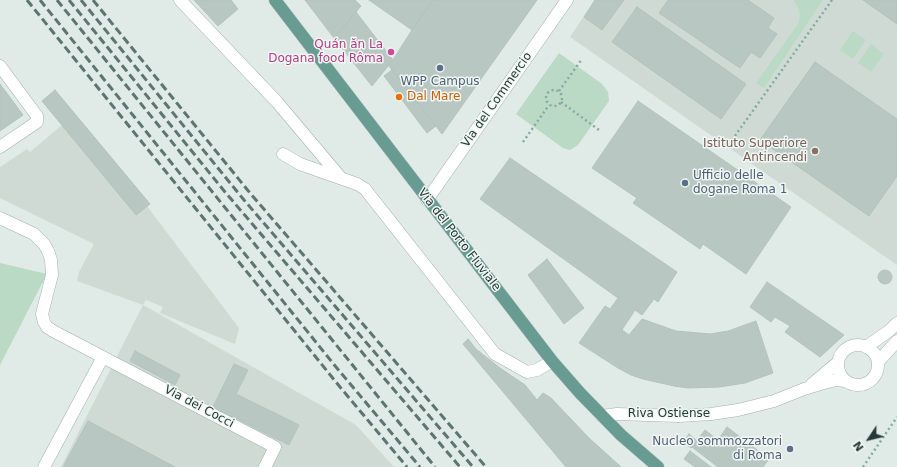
<!DOCTYPE html>
<meta charset="utf-8">
<style>
body{margin:0}
#map{position:relative;width:897px;height:467px;overflow:hidden;background:#e0eae6;font-family:"DejaVu Sans",sans-serif}
canvas{display:block}
.north{position:absolute;left:849px;top:419px;width:40px;height:40px;-webkit-text-stroke:3px #f0f7f4;paint-order:stroke;rotate:235deg;font-size:11px;font-weight:700;line-height:16px;text-align:center;color:#223934}
.north::after{content:'';display:block;margin:auto;width:14px;height:18px;background:#223934;clip-path:polygon(50% 0,100% 100%,50% 72%,0 100%)}
</style>
<div id="map">
<canvas width="897" height="467"></canvas>
<div class="north">N</div>
</div>
<script>
const context = document.querySelector('canvas').getContext('2d');
context.lineJoin = 'round';
function fillPath(path, color) { context.fillStyle = color; context.fill(path, 'evenodd'); }
const toPath = rows => new Path2D(rows.map(r => 'M' + r).join(''));
function trace(path, color, width, dash) { context.strokeStyle = color; context.lineWidth = width; context.lineCap = dash ? 'butt' : 'round'; context.setLineDash(dash || []); context.stroke(path); }
function write(font, color, halo, rows, align = 'center') {
  context.font = font + ' "DejaVu Sans",sans-serif'; context.lineWidth = 3; context.setLineDash([]); context.textBaseline = 'middle'; context.strokeStyle = halo; context.fillStyle = color; for (const [text, x, y, turn = 0] of rows) {
    context.save(); context.translate(x, y); context.rotate((+turn || 0) * Math.PI / 180); context.textAlign = isNaN(turn) ? turn : align; if (halo) context.strokeText(text, 0, 0); context.fillText(text, 0, 0); context.restore();
  }
}
fillPath(toPath([
 [595,0,897,0,897,265,570,37],
 [55,90,150,204,147,206,239,328,235,344,160,313,163,307,146,300,143,305,356,425,394,467,61,467,143,305,77,281,79,272,94,244,0,198,0,167,27,149,30,152,62,125,42,101]
]), '#cfdad5');
fillPath(toPath([
 [794,0,823,0,764,88,756,83,798,24,800,15,798,8],
 [853,31,866,40,853,59,840,50],
 [871,44,884,54,871,72,858,63],
 [559,53,602,84,608,92,609,101,578,145,570,150,563,148,516,114],
 [0,263,47,274,0,365]
]), '#bbdac5');
const building = toPath([
 [194,0,231,0,238,9,218,26,194,0],
 [305,0,355,0,361,6,334,38,305,0],
 [369,0,433,0,412,30,369,0],
 [433,0,537,0,442,134,389,66,412,30,433,0],
 [595,0,624,0,602,30,584,17,595,0],
 [668,0,748,0,774,18,768,28,777,34,760,58,751,52,740,68,659,13,668,0],
 [863,0,897,0,897,24,863,0],
 [637,7,746,84,721,119,612,42,637,7],
 [356,12,393,60,372,86,334,38,356,12],
 [815,62,897,119,897,176,869,216,760,140,815,62],
 [392,70,436,126,427,133,384,76,392,70],
 [0,84,23,115,0,131,0,84],
 [55,90,150,204,136,215,42,101,55,90],
 [638,101,791,207,746,274,703,244,700,249,633,203,637,198,592,168,638,101],
 [510,158,677,272,658,302,654,299,642,315,635,310,622,330,629,335,642,319,676,331,710,334,728,331,756,321,773,373,745,383,719,387,688,388,674,386,643,379,631,375,618,368,579,343,605,306,610,309,618,298,480,199,510,158],
 [547,259,584,308,564,324,528,275,547,259],
 '878 277a7 7 0 1 1 14 0a7 7 0 1 1-14 0Z',
 [767,282,844,335,820,357,785,332,790,326,775,317,771,322,750,307,767,282],
 [468,339,476,349,500,368,525,385,537,400,543,393,551,398,589,438,621,467,566,467,463,344,468,339],
 [135,351,180,375,175,385,130,361,135,351],
 [234,364,248,370,236,394,299,425,289,445,213,407,234,364],
 [88,421,175,467,63,467,88,421],
 [727,427,769,459,763,467,718,467,692,447,705,430,718,440,727,427],
 [689,434,696,440,691,448,683,442,689,434],
 [690,451,711,467,695,467,684,459,690,451]
]);
fillPath(building, '#b9c7c2');
trace(building, '#b3c3bd', 1);
const minor = toPath([
 [180,0,277,102,341,178],
 [0,66,37,116,37,122,0,147],
 [283,154,300,164,357,184,365,189,495,354,527,372,537,370,552,361],
 [427,200,567,0],
 [0,218,34,234,44,244,48,251,51,260,52,275,42,314,44,322,47,327,53,331,275,447,265,467],
 '838 365a20 20 0 1 1 40 0a20 20 0 1 1-40 0Z',
 [866,347,889,331,897,323],
 [878,362,897,341],
 [812,384,837,363],
 [602,416,617,414,679,416,711,414,738,410,774,401,804,389,824,383,836,380,845,381],
 [44,467,103,357]
]);
const major = toPath([
 [275,0,552,361,580,393,621,435,658,467]
]);
trace(minor, '#a3b1ad', 13);
trace(major, '#bdc4c2', 13);
trace(toPath([
 '546 98a8 8 0 1 1 16 0a8 8 0 1 1-16 0Z',
 [559,91,582,59],
 [561,102,599,130],
 [732,140,832,0],
 [523,142,549,105],
 [863,467,897,417]
]), '#83aba1', 2.5, [2, 3]);
trace(minor, '#fff', 12);
trace(major, '#689c92', 12);
trace(toPath([
 [27,0,340,387,407,467],
 [40,0,336,367,420,467],
 [57,0,435,467],
 [69,0,225,192,460,467],
 [81,0,244,200,473,467],
 [93,0,250,193,486,467]
]), '#5d7570', 3, [8, 4]);
for (const [x, y, r, color] of [
 [391,52,4,"#d1479c"],
 [440,68,4,"#5c6f8a"],
 [399,97,4,"#e8710a"],
 [815,151,4,"#8d6e63"],
 [685,183,4,"#5c6f8a"],
 [790,449,4,"#5c6f8a"]
]) { const dot = new Path2D(); dot.arc(x, y, r, 0, 2 * Math.PI); context.fillStyle = color; context.fill(dot); trace(dot, '#f0f7f4', 1.5); }
write('12px', '#b23c85', '#f0f7f4', [
 ["Quán ăn La",383,45],
 ["Dogana food Rôma",383,59]
], 'right');
write('12px', '#4e5e75', '#f0f7f4', [
 ["WPP Campus",440,82],
 ["Ufficio delle",693,176,"left"],
 ["dogane Roma 1",693,190,"left"],
 ["Nucleo sommozzatori",782,442,"right"],
 ["di Roma",782,456,"right"]
]);
write('12px', '#c56008', '#f0f7f4', [
 ["Dal Mare",407,97]
], 'left');
write('12px', '#223934', '#f0f7f4', [
 ["Via del Commercio",497,100,-55],
 ["Via del Porto Fluviale",459,240,52],
 ["Via dei Cocci",199,407,28],
 ["Riva Ostiense",669,414]
]);
write('12px', '#785e54', '#f0f7f4', [
 ["Istituto Superiore",807,144],
 ["Antincendi",807,158]
], 'right');
</script>
